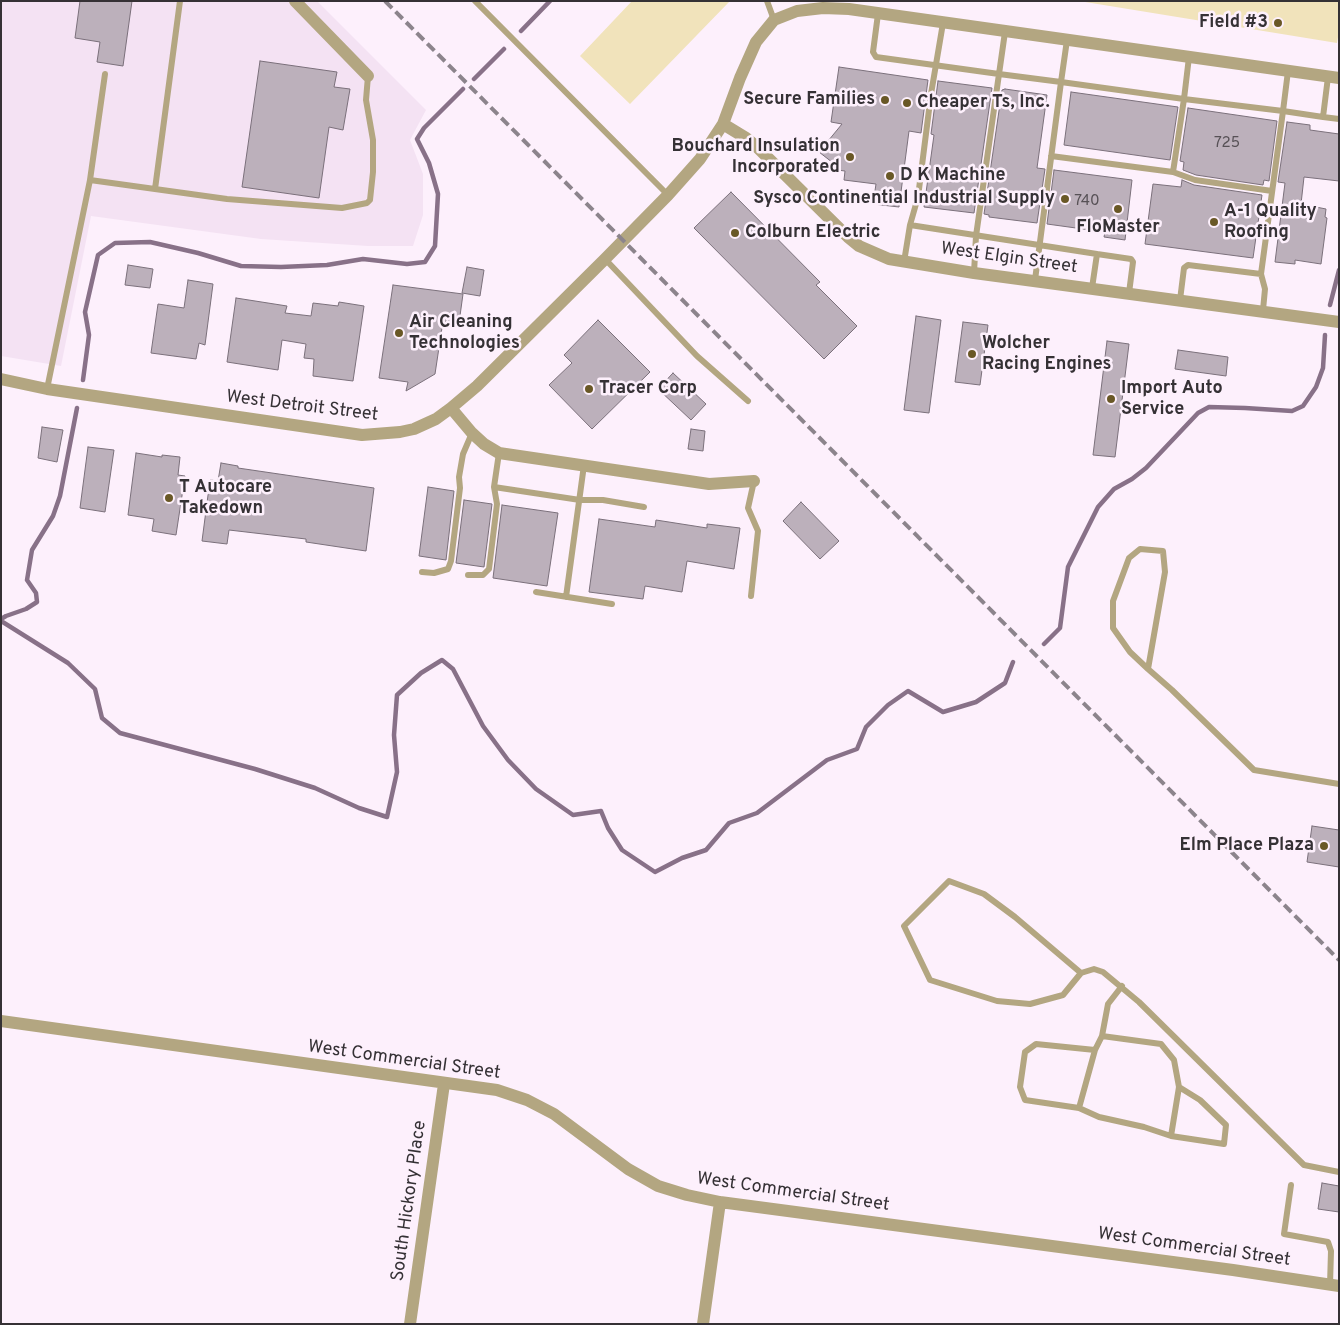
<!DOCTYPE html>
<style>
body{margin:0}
#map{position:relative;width:1340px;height:1325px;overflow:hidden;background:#fdf0fc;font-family:Overpass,sans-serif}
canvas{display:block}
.frame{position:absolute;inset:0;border:2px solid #353135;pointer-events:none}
</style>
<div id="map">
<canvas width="1340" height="1325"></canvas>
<div class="frame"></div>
</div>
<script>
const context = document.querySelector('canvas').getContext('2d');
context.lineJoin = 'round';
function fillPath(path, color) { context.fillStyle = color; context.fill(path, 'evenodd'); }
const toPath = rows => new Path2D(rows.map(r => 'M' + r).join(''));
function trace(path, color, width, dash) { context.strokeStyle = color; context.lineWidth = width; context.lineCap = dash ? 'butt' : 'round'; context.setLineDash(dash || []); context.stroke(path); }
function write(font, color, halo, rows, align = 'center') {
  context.font = font + ' Overpass,sans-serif'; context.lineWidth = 5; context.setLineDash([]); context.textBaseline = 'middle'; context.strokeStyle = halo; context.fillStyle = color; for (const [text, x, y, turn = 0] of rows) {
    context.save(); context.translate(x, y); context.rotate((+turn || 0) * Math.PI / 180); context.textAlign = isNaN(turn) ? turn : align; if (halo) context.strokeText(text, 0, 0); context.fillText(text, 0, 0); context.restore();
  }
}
fillPath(toPath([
 [1,1,317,1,426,110,410,140,423,174,423,215,413,246,368,246,261,239,91,216,61,366,1,356]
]), '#f4e2f3');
fillPath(toPath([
 [632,1,730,1,630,104,580,56],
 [1079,1,1339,1,1339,31,1337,43]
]), '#f1e3bb');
trace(toPath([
 [521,31,550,1],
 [474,79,504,49],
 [1330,305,1339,270],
 [83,380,89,335,85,312,98,255,115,243,150,242,198,253,241,266,281,267,327,265,363,259,407,264,425,262,435,246,438,194,429,163,417,139,424,128,463,89],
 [1,619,6,616,26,609,37,602,36,593,27,580,32,550,53,516,60,496,77,408],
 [1,621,68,663,95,689,102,718,120,733,255,769,315,788,359,808,387,817,397,772,394,735,397,695,421,673,442,660,453,669,483,726,508,760,536,789,573,815,601,811,608,828,622,850,655,872,682,858,706,850,729,823,757,813,827,760,857,749,866,727,888,705,908,691,943,712,976,702,1005,683,1013,662],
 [1044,644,1060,628,1068,567,1098,507,1114,489,1132,479,1146,468,1198,413,1209,407,1245,408,1292,411,1303,406,1316,387,1323,368,1325,335]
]), '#887188', 4.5);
const building = toPath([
 [80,1,132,1,123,66,97,62,100,42,75,38,80,1],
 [260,61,337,72,334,87,350,89,343,130,329,127,319,198,242,187,260,61],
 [839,67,928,80,921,133,909,131,899,207,873,204,876,184,844,180,845,171,837,170,837,166,819,152,842,124,831,122,839,67],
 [938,81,992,88,974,213,924,207,934,135,931,134,938,81],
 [1005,89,1047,95,1037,168,1045,169,1037,223,989,217,989,215,984,214,1002,90,1005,89],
 [1071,92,1178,107,1170,160,1064,145,1071,92],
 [1188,108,1277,121,1269,181,1264,180,1263,185,1196,175,1183,170,1184,162,1180,161,1188,108],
 [1287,122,1310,125,1310,130,1339,134,1339,181,1304,177,1301,204,1326,209,1325,217,1327,218,1321,264,1295,260,1295,264,1275,262,1285,183,1278,182,1287,122],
 [1054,170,1132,180,1125,240,1104,237,1105,232,1047,224,1054,170],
 [1182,180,1194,185,1262,195,1253,258,1145,244,1153,184,1181,187,1182,180],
 [731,192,820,282,816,285,857,326,824,359,694,228,731,192],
 [128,265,153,269,150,288,125,285,128,265],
 [467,267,484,270,480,296,462,293,467,267],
 [188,280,213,284,205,345,199,343,196,359,151,353,158,304,184,308,188,280],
 [393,285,463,294,459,323,443,321,435,374,406,391,408,382,379,378,393,285],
 [236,298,287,306,285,313,311,316,313,303,338,306,339,302,364,306,353,381,313,376,314,359,304,358,306,344,282,340,278,370,227,362,236,298],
 [916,316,941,320,929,413,904,410,916,316],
 [598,320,650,372,592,429,549,385,572,363,564,355,598,320],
 [963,322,988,325,980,385,955,382,963,322],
 [1107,341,1129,344,1115,457,1093,455,1107,341],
 [1178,350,1228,357,1226,376,1175,369,1178,350],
 [673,373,706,404,691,420,658,389,673,373],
 [42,427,63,430,57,462,38,458,42,427],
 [691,429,705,431,703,451,688,449,691,429],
 [88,447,114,450,105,512,80,508,88,447],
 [136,453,162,457,162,455,180,457,178,475,185,476,176,535,152,531,154,519,128,515,136,453],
 [221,463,238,466,238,468,374,488,366,551,306,542,306,539,229,530,227,544,202,541,210,480,218,481,221,463],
 [428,487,454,491,446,560,419,556,428,487],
 [464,500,492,504,484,567,456,563,464,500],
 [801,502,839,541,820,559,783,521,801,502],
 [502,505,558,513,547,586,493,578,502,505],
 [599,519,655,527,656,520,707,528,707,524,740,528,734,569,687,561,682,592,645,586,643,599,589,592,599,519],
 [1312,826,1339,830,1339,867,1307,862,1312,826],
 [1322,1183,1339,1186,1339,1212,1318,1209,1322,1183]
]);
fillPath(building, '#bcb0bb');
trace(building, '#7b707b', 1);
trace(toPath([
 [475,1,668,195],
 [767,1,774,20],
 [878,14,873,52,876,57,999,74,1005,32],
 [1323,117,1339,119],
 [1051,156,1173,172,1184,99,1283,111,1288,71],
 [1173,172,1195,180,1272,191],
 [90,180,227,199,342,208,367,203,370,200,373,172,373,140,366,100,368,76],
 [155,189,180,1],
 [910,225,1097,254],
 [605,259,697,356,748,401],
 [904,262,910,225,918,197,931,94,943,23],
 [974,273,976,236,999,74,1061,82,1067,40],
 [1035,280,1061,82,1184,99,1189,57],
 [1092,288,1097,254,1131,259,1133,262,1129,293],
 [1180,300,1184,268,1188,265,1261,274],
 [1263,310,1265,289,1261,274,1283,111,1323,117,1328,77],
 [47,389,90,180,105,74],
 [494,487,580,500,603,500,644,507],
 [422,572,434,573,448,569,451,561,460,488,459,477,463,454,472,433],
 [468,575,483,575,489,569,497,504,494,487,499,453],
 [536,592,612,604],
 [751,596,758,531,748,508,754,481],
 [566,597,584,465],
 [1148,669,1165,572,1163,551,1140,549,1129,558,1113,601,1113,628,1130,652,1148,669,1172,690,1254,770,1339,784],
 [1081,973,1015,917,984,894,949,881,904,926,930,980,997,1001,1030,1004,1063,995,1081,973,1094,969,1103,972,1139,1002,1304,1165,1339,1172],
 [1102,1036,1161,1044,1174,1060,1179,1087,1171,1136],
 [1095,1050,1036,1044,1025,1052,1020,1087,1025,1100,1079,1108,1095,1050,1102,1036,1108,1004,1122,986],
 [1079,1108,1099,1117,1144,1127,1171,1136,1224,1144,1226,1125,1200,1100,1179,1087],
 [1291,1185,1284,1234,1328,1242,1331,1251,1330,1285]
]), '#b3a681', 6);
trace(toPath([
 [295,1,368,76],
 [723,124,746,138,757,147,848,237,859,246,889,259,974,273,1339,322],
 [1,379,47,389,362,435,400,432,414,429,436,419,451,408,472,433,484,444,499,453,709,484,754,481],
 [451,408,477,386,605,259,668,195,700,159,723,124,740,78,756,42,774,20,797,11,823,8,849,9,1339,78],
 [1,1021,497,1090,527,1100,554,1114,628,1169,658,1186,687,1195,720,1202,1233,1270,1339,1286],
 [410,1324,444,1084],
 [703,1324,720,1202]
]), '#b3a681', 12);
trace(toPath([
 [385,1,1339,960]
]), '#8c848c', 4, [10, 5]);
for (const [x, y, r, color] of [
 [1278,23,5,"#695826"],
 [885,100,5,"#695826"],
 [907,103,5,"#695826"],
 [850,157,5,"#695826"],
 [890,176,5,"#695826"],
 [1065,199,5,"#695826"],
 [1118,209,5,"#695826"],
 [1214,222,5,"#695826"],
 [735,233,5,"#695826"],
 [399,333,5,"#695826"],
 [972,354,5,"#695826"],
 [589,389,5,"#695826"],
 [1111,399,5,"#695826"],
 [169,498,5,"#695826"],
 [1324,846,5,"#695826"]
]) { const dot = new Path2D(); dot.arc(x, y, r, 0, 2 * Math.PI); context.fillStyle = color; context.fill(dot); trace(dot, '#fdf0fc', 2); }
write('15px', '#575156', null, [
 ["725",1227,144],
 ["740",1087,202]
]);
write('bold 18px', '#353135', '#fdf0fc', [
 ["Field #3",1268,23,"right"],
 ["Secure Families",875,100,"right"],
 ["Cheaper Ts, Inc.",917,103],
 ["Bouchard Insulation",840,147,"right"],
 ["Incorporated",840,168,"right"],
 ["D K Machine",900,176],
 ["Sysco Continential Industrial Supply",1055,199,"right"],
 ["A-1 Quality",1224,212],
 ["Roofing",1224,233],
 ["FloMaster",1118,228,"center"],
 ["Colburn Electric",745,233],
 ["Air Cleaning",409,323],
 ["Technologies",409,344],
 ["Wolcher",982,344],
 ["Racing Engines",982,365],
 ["Tracer Corp",599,389],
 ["Import Auto",1121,389],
 ["Service",1121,410],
 ["T Autocare",179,488],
 ["Takedown",179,509],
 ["Elm Place Plaza",1314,846,"right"]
], 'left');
write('18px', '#353135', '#fdf0fc', [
 ["West Elgin Street",1009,259,8],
 ["West Detroit Street",302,407,7],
 ["West Commercial Street",404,1061,8],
 ["West Commercial Street",793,1193,8],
 ["South Hickory Place",410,1201,-82],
 ["West Commercial Street",1194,1248,8]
]);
</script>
